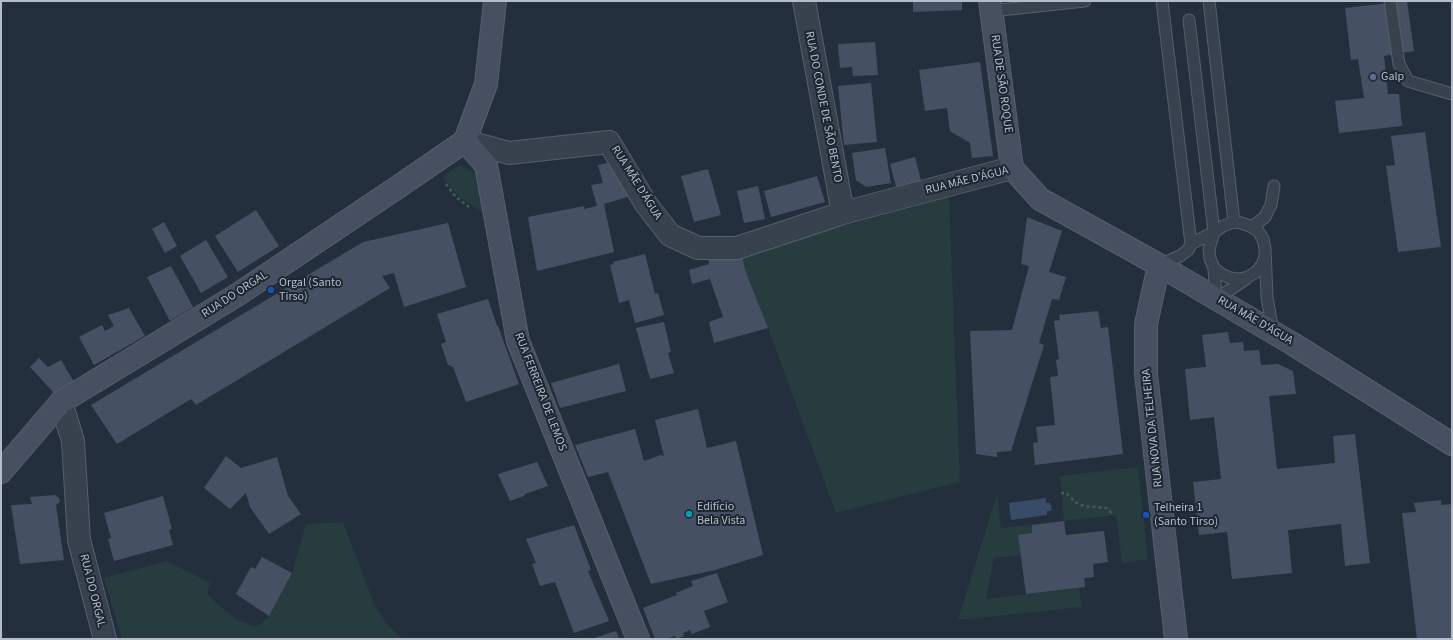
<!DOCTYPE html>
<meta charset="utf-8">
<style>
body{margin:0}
#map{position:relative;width:1453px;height:640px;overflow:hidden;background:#242f3e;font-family:"Source Sans 3",sans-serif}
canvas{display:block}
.frame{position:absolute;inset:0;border:2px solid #b4bcc9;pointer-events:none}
</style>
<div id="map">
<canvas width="1453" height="640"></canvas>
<div class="frame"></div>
</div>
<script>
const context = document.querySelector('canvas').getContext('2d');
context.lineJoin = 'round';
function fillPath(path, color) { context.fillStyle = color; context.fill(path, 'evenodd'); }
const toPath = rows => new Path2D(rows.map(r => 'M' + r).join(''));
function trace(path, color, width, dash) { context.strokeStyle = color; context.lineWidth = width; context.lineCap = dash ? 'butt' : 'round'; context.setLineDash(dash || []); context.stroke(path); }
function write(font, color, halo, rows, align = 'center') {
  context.font = font + ' "Source Sans 3",sans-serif'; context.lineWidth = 4; context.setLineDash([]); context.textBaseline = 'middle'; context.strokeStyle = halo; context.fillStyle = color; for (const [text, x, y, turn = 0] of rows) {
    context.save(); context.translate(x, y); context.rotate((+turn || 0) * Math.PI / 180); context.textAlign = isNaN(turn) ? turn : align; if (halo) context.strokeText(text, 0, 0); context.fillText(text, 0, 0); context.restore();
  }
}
fillPath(toPath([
 [459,165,472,171,482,181,489,216,458,196,443,177],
 [949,197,960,482,836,513,768,328,745,270,742,254],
 [1138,467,1148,559,1122,563,1116,515,1064,521,1060,476],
 [997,494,1001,528,1032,525,1032,533,1021,555,994,558,986,599,1079,588,1082,607,958,620],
 [343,522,374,604,387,624,403,639,122,639,104,578,167,561,210,583,207,593,213,600,237,620,257,627,269,616,292,573,306,524]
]), '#263c3f');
fillPath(toPath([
 [1046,498,1046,503,1050,503,1052,509,1051,511,1047,511,1047,515,1011,520,1009,503]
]), '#394c67');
fillPath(toPath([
 [913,1,962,1,962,10,913,12],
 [1407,1,1414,51,1384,56,1388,94,1399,94,1402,126,1339,133,1335,101,1364,98,1358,59,1351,60,1345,8],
 [875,42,878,75,853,76,852,67,840,68,838,44],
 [980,62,993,156,972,158,970,143,950,131,947,108,925,111,919,70],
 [871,83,877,142,844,145,838,86],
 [1425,132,1441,247,1398,252,1386,166,1395,165,1391,136],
 [885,148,891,183,866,187,856,180,852,153],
 [915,157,922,184,897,190,890,164],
 [616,161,634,195,604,204,614,252,537,271,528,217,584,206,584,209,597,206,591,185,603,183,598,165],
 [708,169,721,215,694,222,681,176],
 [817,176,825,202,771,217,764,191],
 [758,186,765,219,744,223,737,191],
 [256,210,279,246,238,272,215,236],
 [1027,217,1062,231,1049,272,1066,277,1059,300,1052,299,1039,343,1044,345,1011,451,997,452,997,457,976,454,970,331,1012,330,1029,266,1021,264],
 [164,222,177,246,165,253,152,229],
 [448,223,466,287,404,307,394,273,382,276,390,288,196,405,191,399,117,444,91,405,363,242],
 [206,240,228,277,201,293,180,256],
 [645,254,655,294,658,293,664,315,635,323,629,300,619,303,610,265,614,264,613,262],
 [742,254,745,270,768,328,714,343,709,322,723,317,710,279,692,284,689,270,709,264,708,257],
 [171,266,193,307,170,321,147,277],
 [488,299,497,326,498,326,519,384,466,402,453,367,448,365,441,344,446,342,437,314],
 [129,308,145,336,94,365,79,337,102,325,105,331,114,326,108,315],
 [1098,311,1101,328,1108,327,1123,454,1035,465,1033,443,1038,442,1036,427,1055,425,1050,377,1058,376,1056,360,1059,359,1054,321,1060,320,1059,315],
 [664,322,671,352,668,353,674,373,650,379,636,328],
 [1228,332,1230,343,1243,342,1244,351,1259,350,1261,365,1278,364,1293,371,1296,394,1269,396,1277,469,1335,463,1333,436,1355,434,1370,563,1345,566,1341,524,1288,530,1292,573,1232,579,1227,532,1199,535,1193,482,1221,479,1214,417,1190,420,1185,369,1206,367,1202,335],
 [39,358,48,367,61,360,74,382,55,394,30,367],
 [619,364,626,391,560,408,551,383],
 [698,409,707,448,736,441,763,555,715,570,651,584,608,472,588,477,575,445,635,429,644,461,661,455,664,456,655,420],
 [226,456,241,468,277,457,288,496,301,514,269,534,250,507,246,493,230,509,204,488],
 [537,462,548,486,525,494,524,496,510,501,498,474],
 [55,495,59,498,60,502,56,505,64,560,20,564,11,505,32,504,30,497],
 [163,496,172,529,169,530,173,545,114,561,108,539,111,538,104,513],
 [1441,500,1441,505,1452,504,1452,639,1417,639,1402,513,1416,512,1414,503],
 [1064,521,1066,535,1104,531,1108,562,1093,564,1094,577,1084,578,1085,587,1026,594,1018,535,1032,533,1032,525],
 [574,525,591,570,588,571,609,621,574,633,555,582,540,586,532,564,536,563,526,539],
 [262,557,292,573,269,616,236,594,251,567,255,569],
 [717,573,728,602,704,611,710,627,692,634,690,630,683,633,684,636,676,639,675,636,666,639,655,639,643,608,677,595,676,593,693,586,691,581],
 [616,631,619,639,591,639]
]), '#455162');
const lane = toPath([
 [1162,1,1191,244],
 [1209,1,1234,222],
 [1390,1,1399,64,1408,81,1452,94],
 [991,11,1085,1],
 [1252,227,1265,217,1271,205,1274,186],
 [1265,256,1262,265,1256,272,1248,277,1239,279,1230,278,1221,274,1214,268,1210,259,1209,249,1214,232,1223,226,1234,222,1241,223,1250,226,1258,231,1263,239,1265,248,1267,297,1273,332],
 [1159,265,1180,256,1188,250,1191,244,1214,232,1189,20],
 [1214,268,1216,299],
 [1216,299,1246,279]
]);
const street = toPath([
 [804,1,843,213],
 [465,141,509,153,609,142,646,204,670,235,698,248,737,248,843,213,1012,168],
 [61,402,73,441,79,540,105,639]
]);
const secondary = toPath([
 [990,1,1012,168,1040,199,1159,265,1293,344,1452,444],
 [465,141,486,165,518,341,638,639],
 [465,141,486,84,495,1],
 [1159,265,1146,324,1146,374,1176,639],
 [1,472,61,402,237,295,395,189,465,141]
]);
trace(lane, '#565f6c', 13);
trace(street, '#565f6c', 24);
trace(secondary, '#565f6c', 24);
trace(toPath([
 [446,184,456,197,469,207],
 [1061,493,1066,493,1075,502,1084,506,1106,508,1110,511,1112,515]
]), '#44595c', 2.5, [3, 3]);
trace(lane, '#38414e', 11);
trace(street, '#38414e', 22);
trace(secondary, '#465061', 22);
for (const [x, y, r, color] of [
 [1373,77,4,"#5c6f8a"],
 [271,290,4,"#1a4fb4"],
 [689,514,4,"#0f9aa8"],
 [1146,515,4,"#1a4fb4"]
]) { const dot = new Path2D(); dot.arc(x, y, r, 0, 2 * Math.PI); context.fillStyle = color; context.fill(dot); trace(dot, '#1d2633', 1.5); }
write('12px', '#b4bcc9', '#1d2633', [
 ["Galp",1381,77],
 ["Orgal (Santo",279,283],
 ["Tirso)",279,297],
 ["Edifício",697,507],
 ["Bela Vista",697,521],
 ["Telheira 1",1154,508],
 ["(Santo Tirso)",1154,522]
], 'left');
write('12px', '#b4bcc9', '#1d2633', [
 ["RUA DE SÃO ROQUE",1001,84,82],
 ["RUA DO CONDE DE SÃO BENTO",823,107,79],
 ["RUA MÃE D'ÁGUA",967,181,-14],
 ["RUA MÃE D'ÁGUA",636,183,58],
 ["RUA DO ORGAL",235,295,-33],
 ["RUA MÃE D'ÁGUA",1255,321,30],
 ["RUA FERREIRA DE LEMOS",540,392,69],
 ["RUA NOVA DA TELHEIRA",1153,428,-96],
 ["RUA DO ORGAL",92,591,76]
]);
</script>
